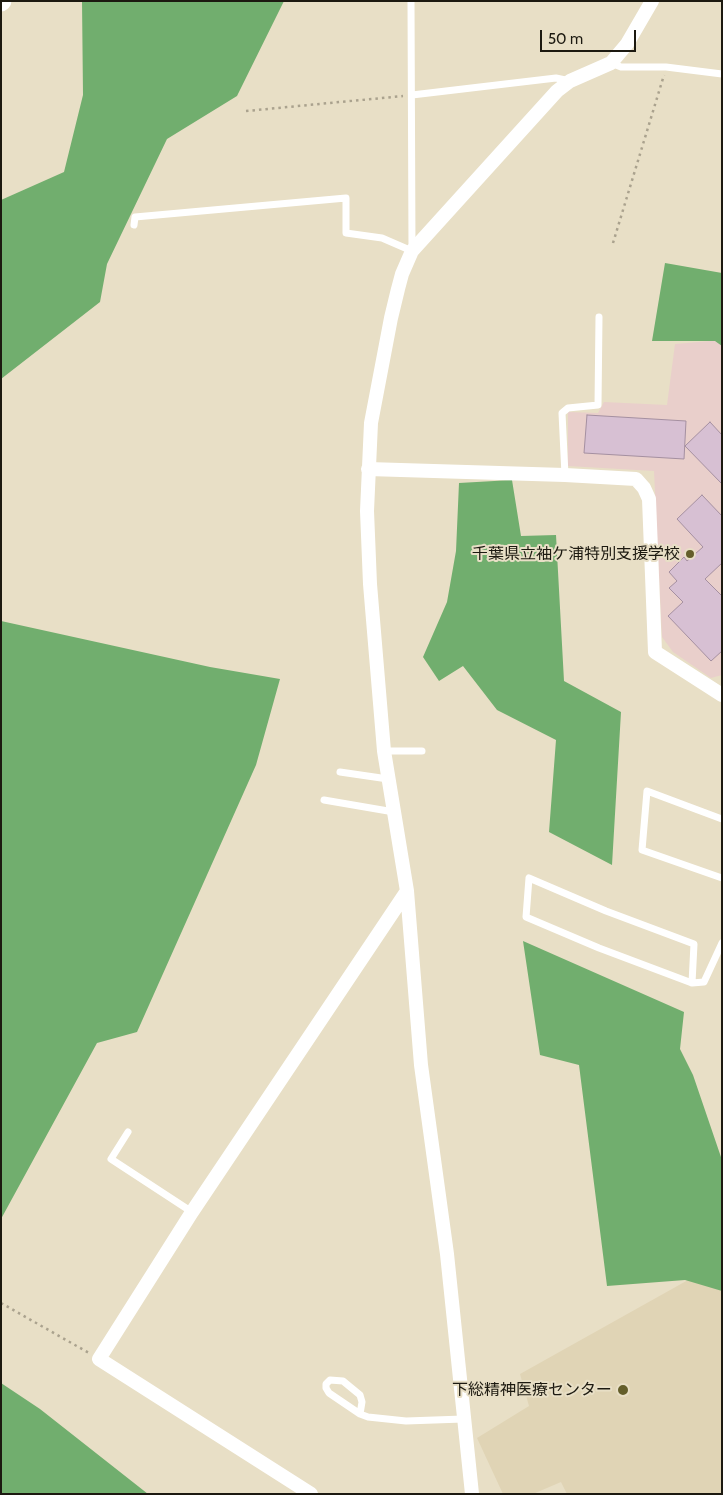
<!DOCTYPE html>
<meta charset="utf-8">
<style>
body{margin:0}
#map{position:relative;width:723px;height:1495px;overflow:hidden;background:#e8dfc6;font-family:Cabin,sans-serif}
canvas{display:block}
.frame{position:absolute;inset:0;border:2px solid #1c1910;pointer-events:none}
.scale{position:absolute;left:540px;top:30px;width:96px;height:22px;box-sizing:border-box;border:2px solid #1c1910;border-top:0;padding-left:6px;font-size:15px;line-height:18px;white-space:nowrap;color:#1c1910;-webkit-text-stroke:4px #e8dfc6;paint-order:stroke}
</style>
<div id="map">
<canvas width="723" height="1495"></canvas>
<div class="frame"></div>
<div class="scale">50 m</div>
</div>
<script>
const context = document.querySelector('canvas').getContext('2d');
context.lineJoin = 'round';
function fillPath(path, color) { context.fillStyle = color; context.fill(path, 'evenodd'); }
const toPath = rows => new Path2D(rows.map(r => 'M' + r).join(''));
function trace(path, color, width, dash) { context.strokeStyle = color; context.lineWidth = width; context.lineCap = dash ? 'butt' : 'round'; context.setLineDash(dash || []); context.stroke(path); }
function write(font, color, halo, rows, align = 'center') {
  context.font = font + ' Cabin,"Noto Sans JP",sans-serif'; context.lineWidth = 4; context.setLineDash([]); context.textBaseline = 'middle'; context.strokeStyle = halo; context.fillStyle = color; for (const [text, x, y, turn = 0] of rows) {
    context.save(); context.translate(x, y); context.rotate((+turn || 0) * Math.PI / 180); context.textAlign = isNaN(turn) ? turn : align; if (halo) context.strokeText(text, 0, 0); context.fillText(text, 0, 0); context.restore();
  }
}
fillPath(toPath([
 [722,1261,722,1494,567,1494,561,1482,533,1494,503,1494,477,1438,529,1406,520,1374]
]), '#e0d4b5');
fillPath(toPath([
 [722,340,722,675,711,678,673,652,662,637,654,471,568,466,568,412,598,413,604,402,667,405,675,344]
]), '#e9cfcb');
fillPath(toPath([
 [82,1,284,1,237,96,167,139,107,264,100,302,1,379,1,200,64,172,83,95],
 [665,263,722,273,722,346,715,341,652,341],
 [512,480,521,536,556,535,564,681,621,712,612,865,549,832,556,740,497,710,463,666,439,681,423,657,447,602,456,551,459,483],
 [1,621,210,667,280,679,256,765,137,1032,97,1043,1,1219],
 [523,941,684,1012,680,1049,693,1075,722,1160,722,1291,685,1280,607,1286,579,1065,540,1055],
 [1,1383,40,1409,148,1494,1,1494]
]), '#71ae6e');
const building = toPath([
 [587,415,686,421,684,459,584,453,587,415],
 [710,422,722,435,722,484,685,446,710,422],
 [702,495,722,516,722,563,705,579,722,596,722,651,711,661,668,616,683,602,669,588,677,581,669,572,684,557,687,561,703,547,677,519,702,495]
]);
fillPath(building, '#d7c0d3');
trace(building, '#a590a1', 1);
trace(toPath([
 [246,111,403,96],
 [613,243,664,75],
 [1,1303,89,1353]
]), '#aaa28e', 2.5, [2.5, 4]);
trace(toPath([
 [611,63,621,67,666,67,722,74],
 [412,95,556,78,570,81],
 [134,225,135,217,346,198,346,233,382,238,412,251,411,1],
 [565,475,562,413,568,408,598,405,599,317],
 [384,751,422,751],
 [340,772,388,779],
 [324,800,394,812],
 [722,819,647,791,642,850,722,878],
 [692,983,694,944,606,911,529,878,526,917,599,948,692,983,704,982,722,943],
 [128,1132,111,1159,192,1212],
 [360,1414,362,1402,360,1395,343,1381,330,1380,326,1384,326,1388,329,1393,360,1414,368,1417,406,1421,463,1419]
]), '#fff', 7);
trace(toPath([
 [368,469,565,475,636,479,644,488,649,499,655,652,722,695],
 [311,1494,99,1359,192,1212,407,891],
 [472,1494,447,1254,421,1065,407,891,384,751,370,584,367,511,371,423,391,318,398,289,402,274,412,251,557,91,570,81,611,63,627,44,652,1]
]), '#fff', 14);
trace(toPath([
 [1,2,2,1]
]), '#fff', 19);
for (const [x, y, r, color] of [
 [690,554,5,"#645e2a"],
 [623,1390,6,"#645e2a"]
]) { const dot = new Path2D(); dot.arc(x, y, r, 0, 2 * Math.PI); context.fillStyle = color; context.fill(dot); trace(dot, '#e8dfc6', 2); }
write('16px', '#1c1910', '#e8dfc6', [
 ["千葉県立袖ケ浦特別支援学校",680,554],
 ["下総精神医療センター",612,1390]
], 'right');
</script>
